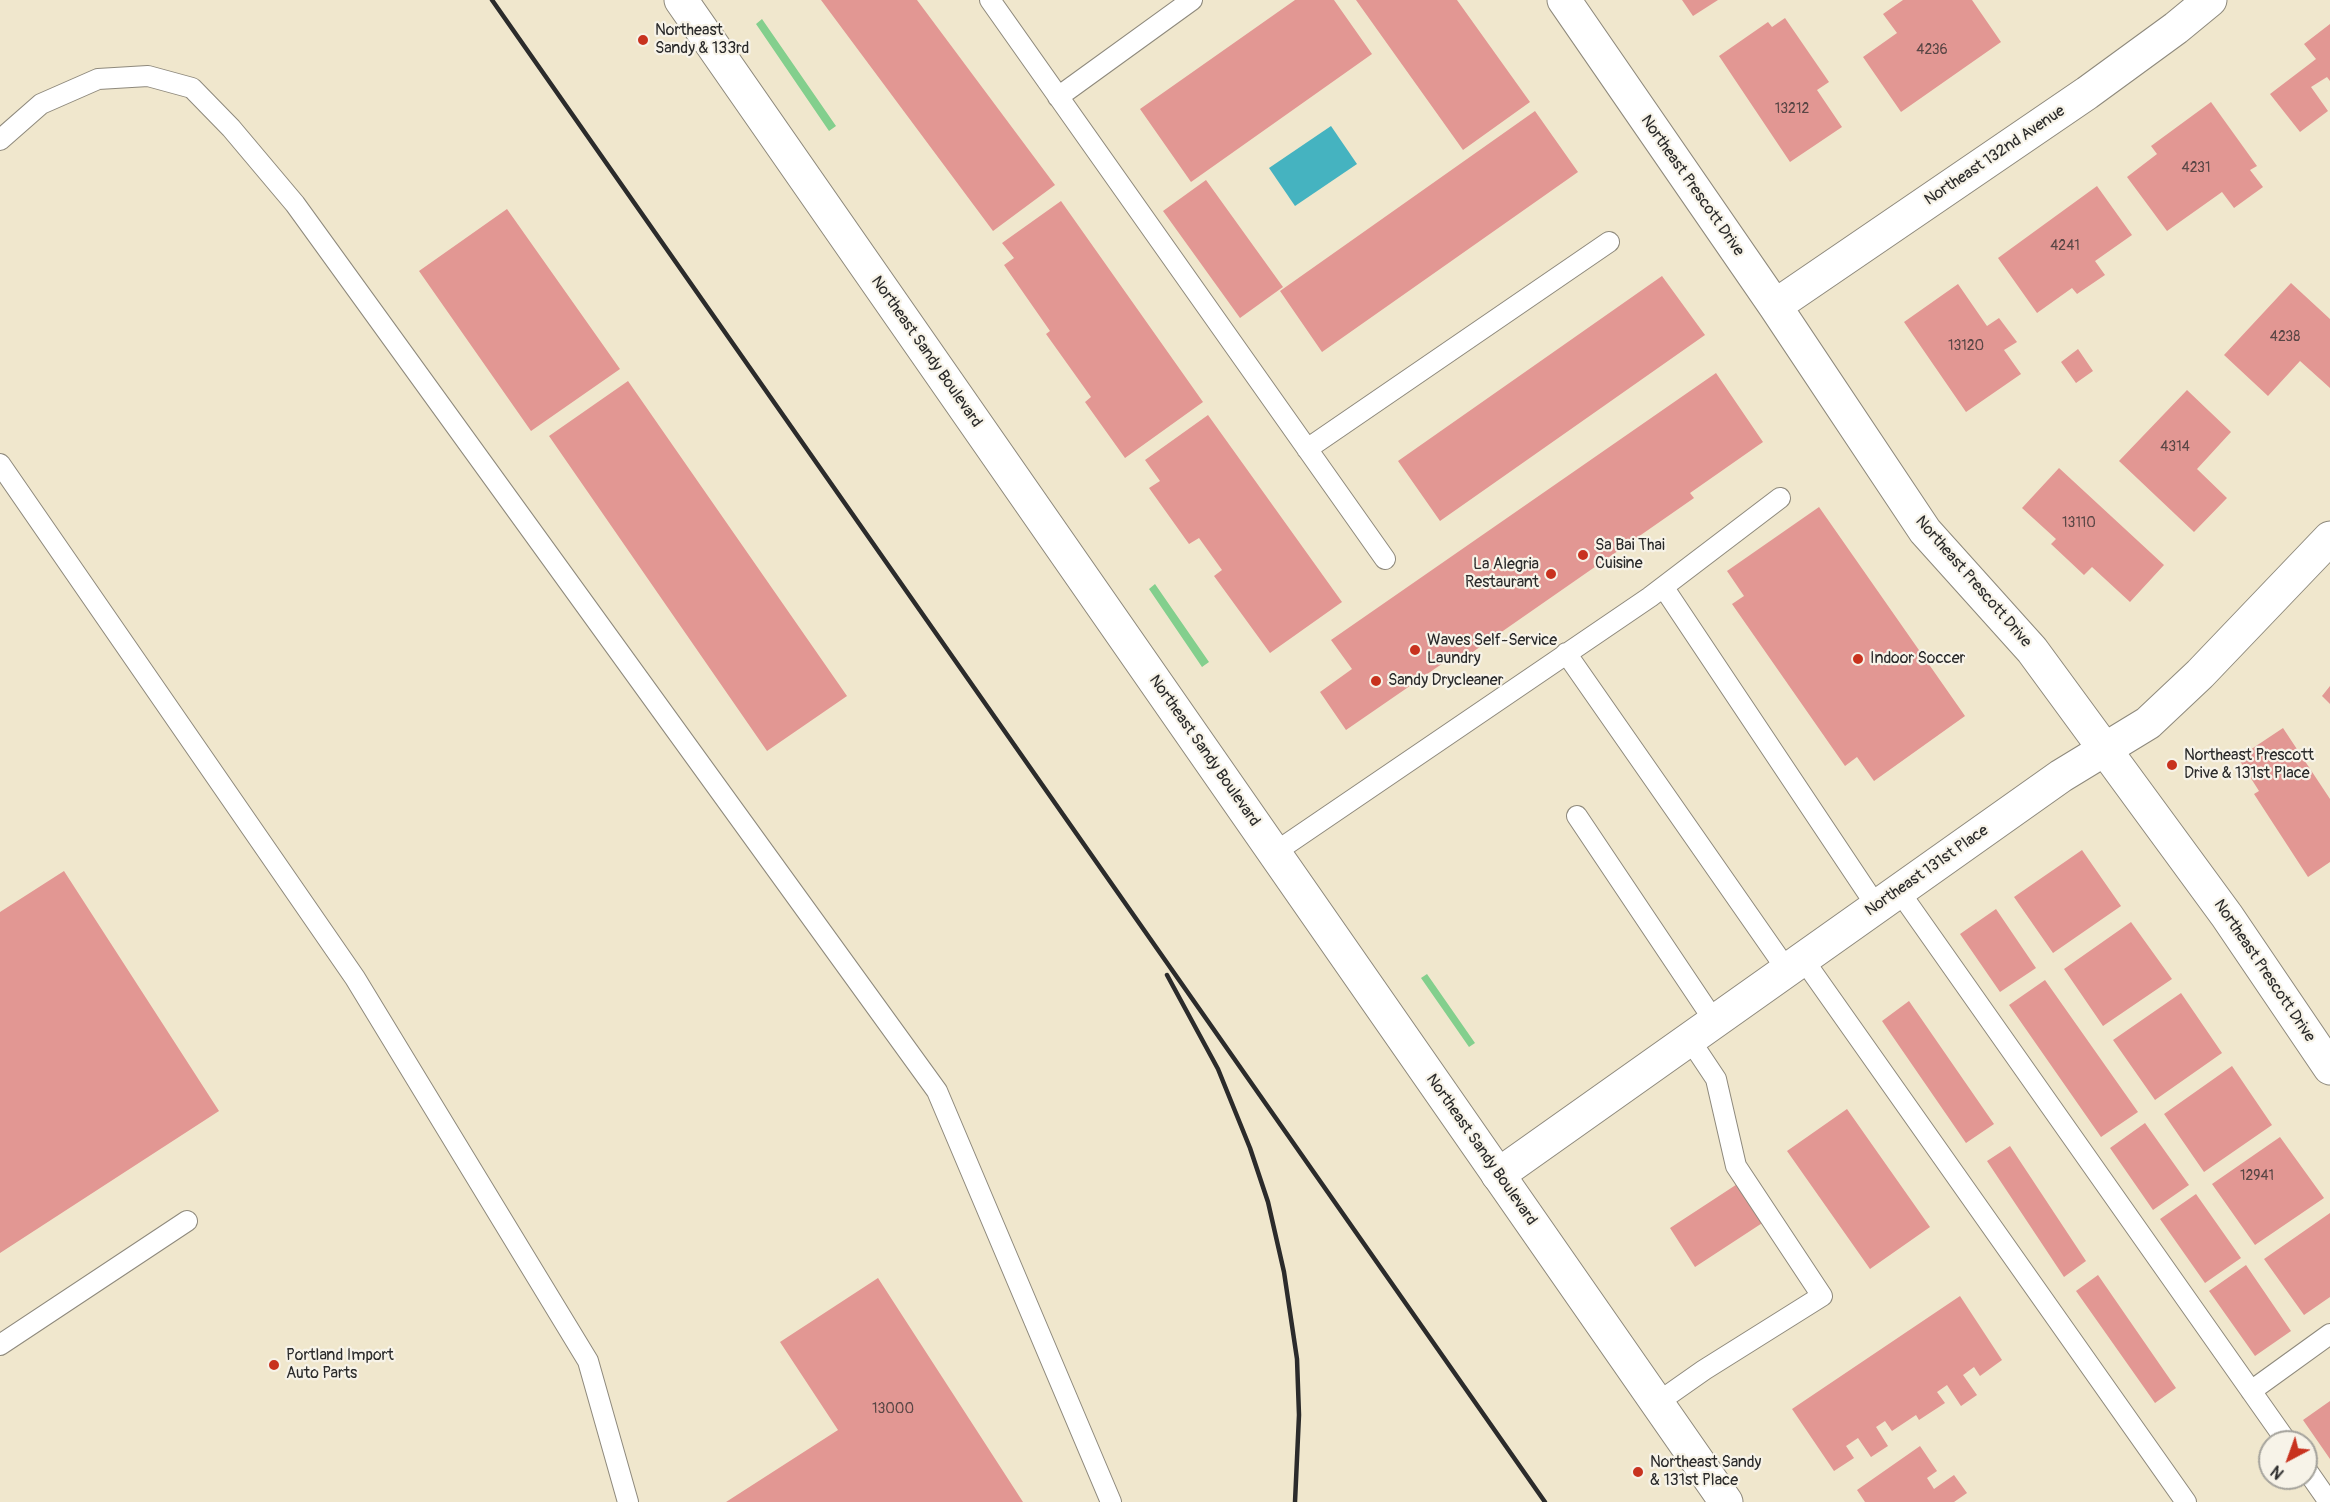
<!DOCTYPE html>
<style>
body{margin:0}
#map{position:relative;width:2330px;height:1502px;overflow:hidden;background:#f0e7cd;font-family:Pangolin,sans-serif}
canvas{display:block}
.north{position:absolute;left:2258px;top:1430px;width:60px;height:60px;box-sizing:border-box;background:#f7f3e8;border:2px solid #a5a39c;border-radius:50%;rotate:221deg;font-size:16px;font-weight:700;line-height:24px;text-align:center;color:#2b2b2b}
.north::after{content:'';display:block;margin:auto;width:21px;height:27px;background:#c8321e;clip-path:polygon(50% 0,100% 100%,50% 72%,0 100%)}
</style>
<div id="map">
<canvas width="2330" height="1502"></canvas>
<div class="north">N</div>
</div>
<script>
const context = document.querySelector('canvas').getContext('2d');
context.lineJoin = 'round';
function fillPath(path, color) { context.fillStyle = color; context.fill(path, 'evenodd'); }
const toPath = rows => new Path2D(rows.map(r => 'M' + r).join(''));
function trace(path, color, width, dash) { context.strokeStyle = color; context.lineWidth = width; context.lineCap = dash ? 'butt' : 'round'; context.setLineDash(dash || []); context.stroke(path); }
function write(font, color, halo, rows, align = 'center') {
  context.font = font + ' Pangolin,sans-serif'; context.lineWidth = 4.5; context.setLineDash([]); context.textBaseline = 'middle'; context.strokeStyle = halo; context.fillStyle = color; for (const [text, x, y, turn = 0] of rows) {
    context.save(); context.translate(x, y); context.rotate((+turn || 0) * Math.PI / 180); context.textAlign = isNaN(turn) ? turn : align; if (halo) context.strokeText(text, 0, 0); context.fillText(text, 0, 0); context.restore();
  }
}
fillPath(toPath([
 [762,19,836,126,829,131,756,24],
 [1155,584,1209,662,1202,667,1149,589],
 [1427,974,1475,1043,1469,1047,1421,978]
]), '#83cf8d');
fillPath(toPath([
 [1331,126,1357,164,1295,206,1269,168]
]), '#45b3c0');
fillPath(toPath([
 [821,0,917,0,1055,185,993,231],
 [1295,0,1334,0,1372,54,1191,182,1140,109],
 [1356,0,1457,0,1530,102,1463,150],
 [1682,0,1718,0,1693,16],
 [1903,0,1972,0,2001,42,1901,112,1863,57,1897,33,1883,14],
 [1785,18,1829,82,1817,90,1842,127,1790,162,1719,56,1768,22,1772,27],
 [2330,24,2330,81,2327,77,2311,87,2328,111,2300,132,2270,94,2316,59,2304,44],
 [2211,102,2257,166,2250,170,2263,187,2234,208,2222,192,2167,231,2127,177,2157,154,2151,146],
 [1535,111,1578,172,1322,352,1280,291],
 [1206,180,1283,287,1240,318,1163,211],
 [2097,186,2132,235,2095,261,2105,275,2077,294,2072,288,2037,313,1998,258],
 [1061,201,1203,402,1125,458,1085,402,1091,397,1046,334,1050,331,1004,265,1014,258,1002,243],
 [507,209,620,369,531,431,419,271],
 [1662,276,1705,335,1440,521,1398,461],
 [2291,283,2330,319,2330,388,2300,361,2268,396,2224,355],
 [1958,284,1987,326,1999,318,2017,342,2004,350,2021,374,1966,412,1904,322],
 [2078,349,2093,371,2076,383,2061,362],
 [1716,373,1763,442,1690,493,1694,498,1454,665,1449,659,1346,730,1320,692,1352,669,1331,640],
 [628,381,847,696,767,751,549,436],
 [2187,390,2231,432,2197,469,2227,498,2194,532,2119,461],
 [1208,415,1342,602,1270,653,1214,576,1222,570,1199,538,1189,544,1149,488,1160,481,1145,460],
 [2059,468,2164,565,2130,602,2092,567,2084,575,2051,544,2056,539,2022,508],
 [1819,507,1965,716,1874,781,1857,757,1845,766,1732,604,1744,596,1727,571],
 [2330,686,2330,704,2322,696],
 [2283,728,2330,799,2330,862,2308,877,2254,794,2259,791,2238,758],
 [2082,850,2121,906,2053,953,2014,897],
 [64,871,219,1111,0,1253,0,912],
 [1996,909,2036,968,2000,992,1960,934],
 [2131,922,2172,979,2103,1026,2064,969],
 [2045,980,2138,1112,2101,1137,2009,1005],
 [2181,993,2222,1053,2155,1100,2113,1040],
 [1909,1001,1994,1124,1966,1143,1882,1021],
 [2232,1066,2272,1125,2204,1172,2164,1114],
 [1847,1109,1930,1227,1870,1269,1787,1151],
 [2145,1123,2189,1185,2153,1210,2110,1148],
 [2280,1137,2324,1198,2255,1245,2212,1184],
 [2010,1146,2086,1261,2064,1277,1987,1161],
 [1748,1177,1773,1216,1695,1267,1670,1228],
 [2196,1194,2241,1258,2205,1283,2160,1219],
 [2330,1213,2330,1297,2304,1315,2264,1259],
 [2246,1265,2291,1331,2255,1356,2209,1291],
 [2098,1275,2176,1388,2155,1403,2076,1291],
 [878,1278,1023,1502,726,1502,838,1430,780,1342],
 [1960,1296,2002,1360,1980,1376,1974,1367,1963,1375,1977,1395,1961,1406,1947,1385,1937,1392,1945,1403,1919,1420,1916,1415,1892,1431,1885,1421,1876,1427,1888,1446,1871,1457,1858,1438,1846,1446,1854,1458,1834,1471,1792,1409],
 [2330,1401,2330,1459,2303,1420],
 [1920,1446,1937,1471,1927,1478,1934,1489,1954,1475,1967,1493,1954,1502,1865,1502,1857,1490]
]), '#e29793');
const service = toPath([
 [990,0,1385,559],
 [1058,97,1192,0],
 [0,140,41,104,98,79,148,76,192,88,231,128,295,204,937,1091,1111,1502],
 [1307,449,1609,242],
 [0,464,355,978,588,1361,628,1502],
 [1664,588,1877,907],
 [1566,653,1787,970],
 [1577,816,1715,1022],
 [1274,853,1650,597,1780,498],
 [1899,891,2287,1442],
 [1803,959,2186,1502],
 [0,1345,187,1221],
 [2251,1391,2330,1334],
 [1657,1403,1704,1370,1822,1296,1736,1166,1716,1079,1690,1040],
 [2306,1469,2329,1502]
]);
const minor = toPath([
 [1564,0,1775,306,1925,531,2032,650,2227,916,2330,1068],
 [1775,306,2087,93,2176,28,2210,0],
 [1498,1175,2061,776,2148,723,2200,674,2330,538]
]);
const secondary = toPath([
 [681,0,1726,1502]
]);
trace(service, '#8e897c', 22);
trace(minor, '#8e897c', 35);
trace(secondary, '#8e897c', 35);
trace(service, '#fff', 20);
trace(minor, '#fff', 33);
trace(secondary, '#fff', 33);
trace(toPath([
 [492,0,1545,1502],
 [1167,975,1218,1069,1250,1148,1268,1202,1284,1272,1297,1359,1299,1415,1295,1502]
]), '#2b2b2b', 4.5);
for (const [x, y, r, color] of [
 [643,40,6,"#c8321e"],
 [1583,555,6,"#c8321e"],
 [1551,574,6,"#c8321e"],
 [1415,650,6,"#c8321e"],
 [1858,659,6,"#c8321e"],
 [1376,681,6,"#c8321e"],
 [2172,765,6,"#c8321e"],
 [274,1365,6,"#c8321e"],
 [1638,1472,6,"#c8321e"]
]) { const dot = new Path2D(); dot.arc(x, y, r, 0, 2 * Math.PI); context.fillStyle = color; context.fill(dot); trace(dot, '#f7f3e8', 2); }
write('14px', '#594645', null, [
 ["4236",1932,50],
 ["13212",1792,109],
 ["4231",2196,168],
 ["4241",2065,246],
 ["4238",2285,337],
 ["13120",1966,346],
 ["4314",2175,447],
 ["13110",2079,523],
 ["12941",2257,1176],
 ["13000",893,1409]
]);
write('16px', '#2b2b2b', '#f7f3e8', [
 ["Northeast",655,31],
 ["Sandy & 133rd",655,49],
 ["Sa Bai Thai",1595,546],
 ["Cuisine",1595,564],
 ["La Alegria",1539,565,"right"],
 ["Restaurant",1539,583,"right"],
 ["Waves Self-Service",1427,641],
 ["Laundry",1427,659],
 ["Indoor Soccer",1870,659],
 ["Sandy Drycleaner",1388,681],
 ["Northeast Prescott",2184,756],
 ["Drive & 131st Place",2184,774],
 ["Portland Import",286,1356],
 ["Auto Parts",286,1374],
 ["Northeast Sandy",1650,1463],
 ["& 131st Place",1650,1481]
], 'left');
write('16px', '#2b2b2b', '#f7f3e8', [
 ["Northeast 132nd Avenue",1995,156,-34],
 ["Northeast Prescott Drive",1692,186,55],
 ["Northeast Sandy Boulevard",926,352,55],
 ["Northeast Prescott Drive",1973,582,49],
 ["Northeast Sandy Boulevard",1204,751,55],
 ["Northeast 131st Place",1927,871,-35],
 ["Northeast Prescott Drive",2264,971,56],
 ["Northeast Sandy Boulevard",1481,1150,55]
]);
</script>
